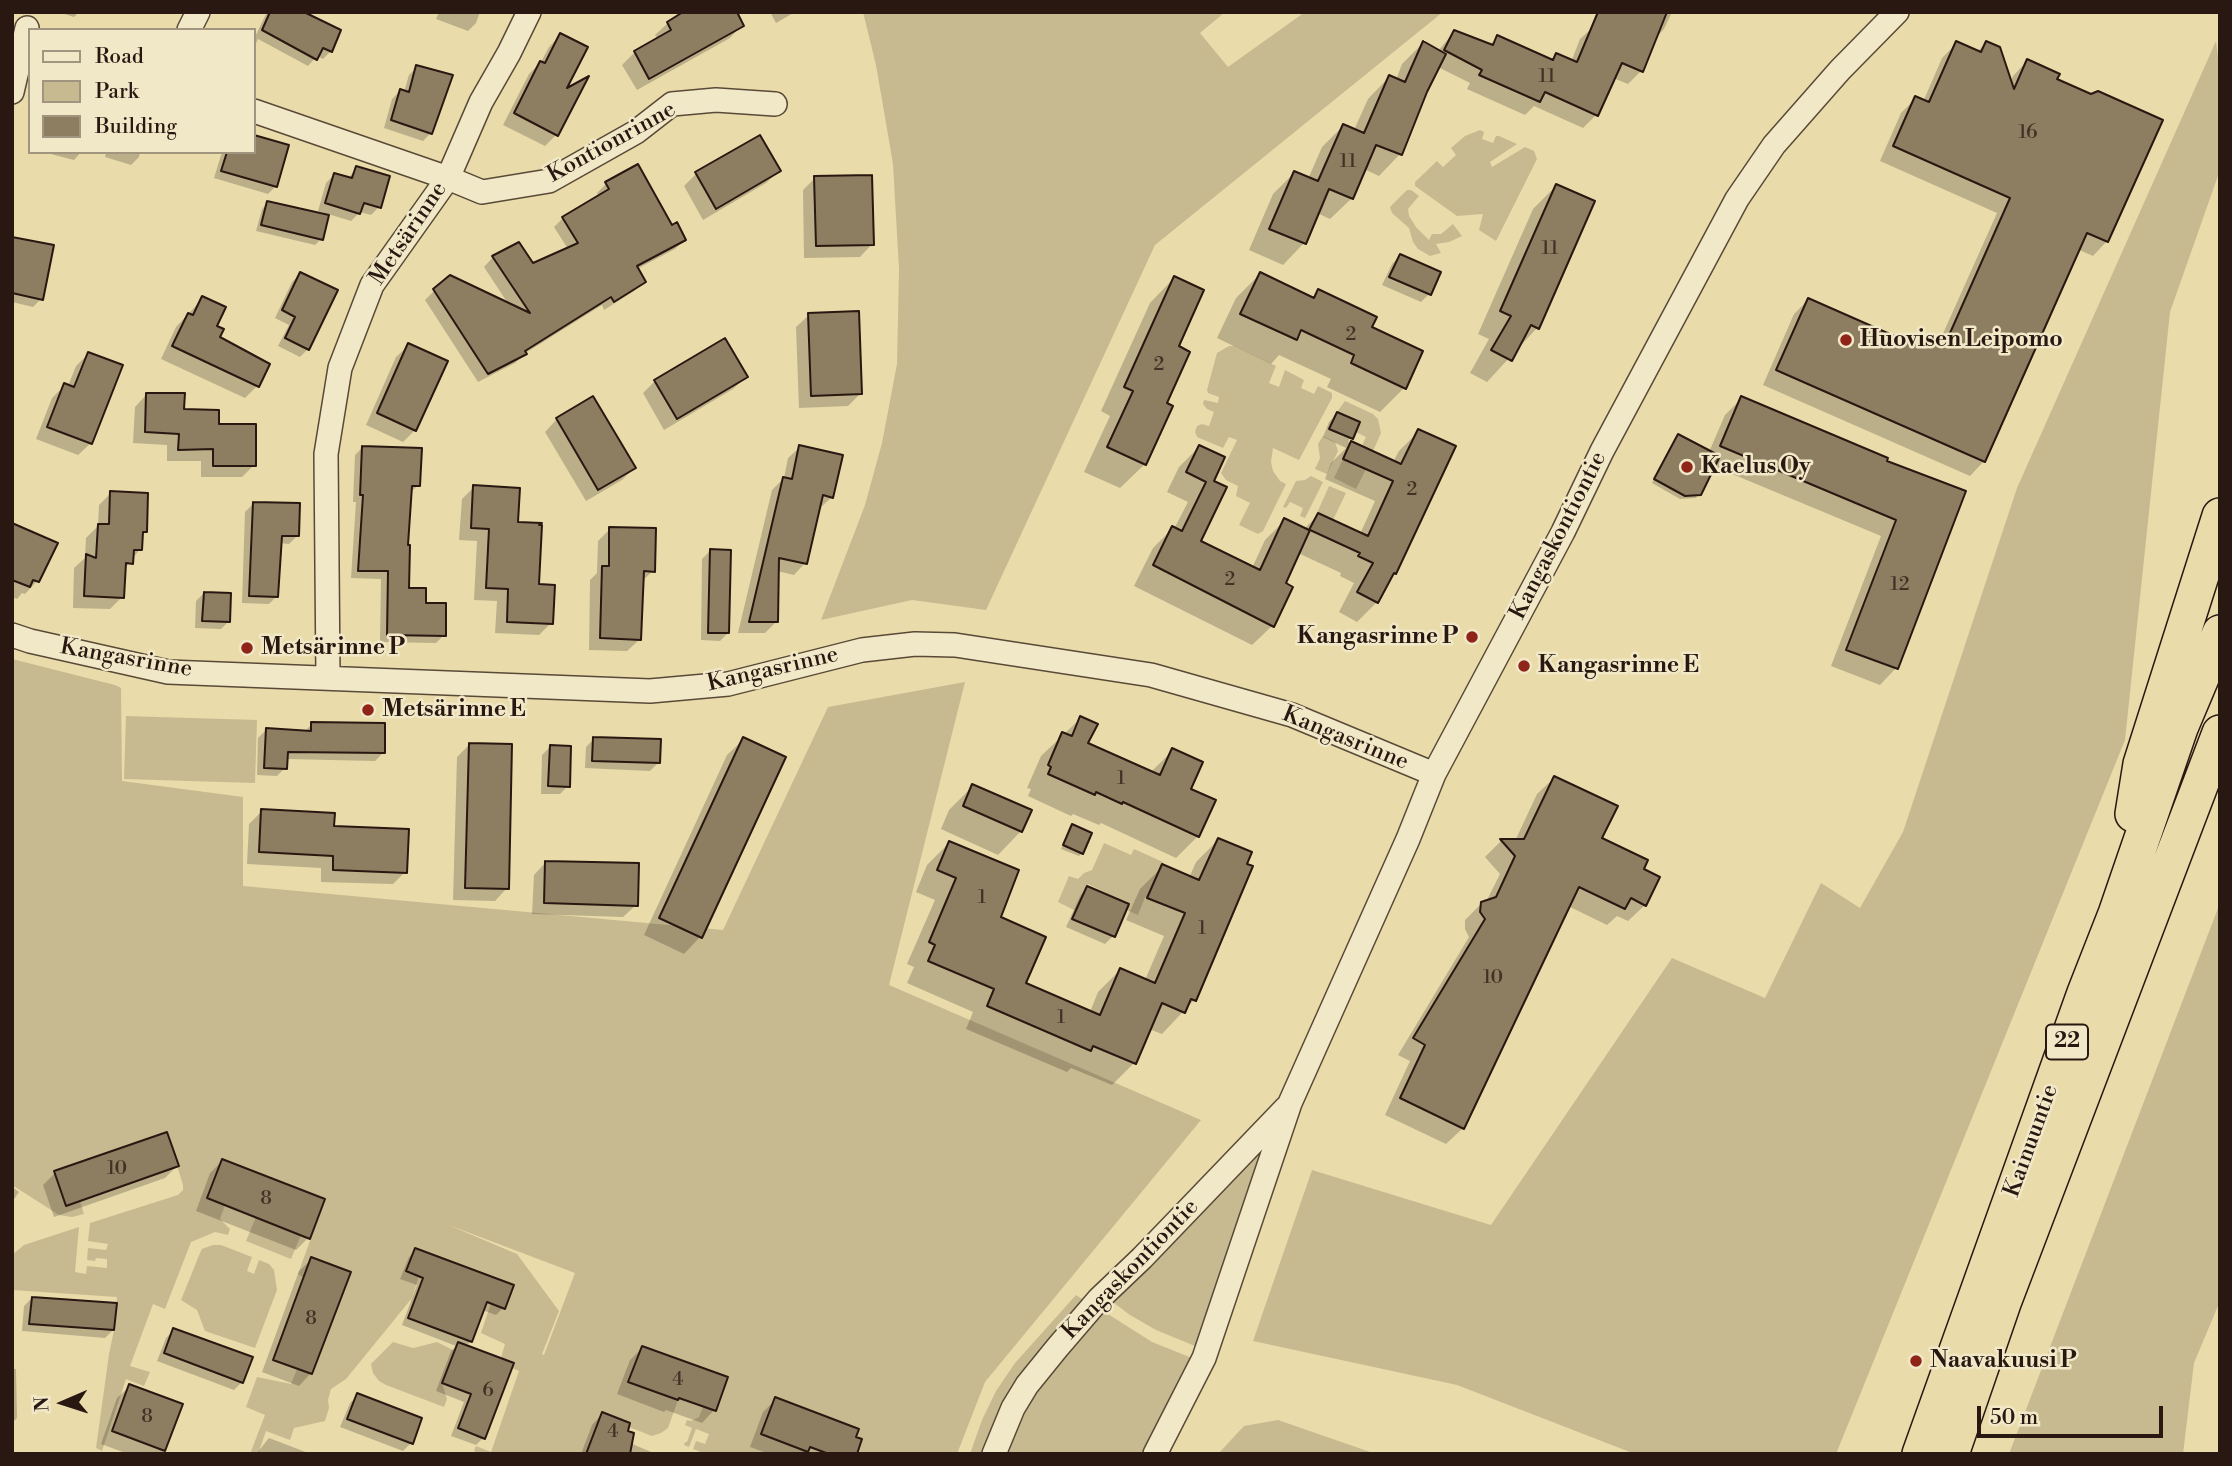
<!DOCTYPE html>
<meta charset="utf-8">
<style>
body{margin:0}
#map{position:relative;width:2232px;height:1466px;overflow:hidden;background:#e9dbaa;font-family:"Libre Bodoni",serif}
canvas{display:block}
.frame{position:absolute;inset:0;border:14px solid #291811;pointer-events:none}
.legend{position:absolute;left:28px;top:28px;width:228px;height:126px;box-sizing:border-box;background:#f1e8c8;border:2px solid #a1957f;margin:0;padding:9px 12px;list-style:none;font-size:21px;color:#291811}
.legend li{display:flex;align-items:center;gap:14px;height:35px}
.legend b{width:35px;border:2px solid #a1957f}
.north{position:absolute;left:28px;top:1368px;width:70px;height:70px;-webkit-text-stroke:5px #f1e8c8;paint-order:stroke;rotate:267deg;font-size:19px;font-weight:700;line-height:28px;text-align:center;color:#291811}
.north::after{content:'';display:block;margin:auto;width:24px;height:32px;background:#291811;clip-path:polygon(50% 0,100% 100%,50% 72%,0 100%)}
.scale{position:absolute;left:1977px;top:1406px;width:186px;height:32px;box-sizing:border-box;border:4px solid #291811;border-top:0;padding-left:9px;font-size:21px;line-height:24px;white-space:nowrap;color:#291811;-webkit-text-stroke:5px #f1e8c8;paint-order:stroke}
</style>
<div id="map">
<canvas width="2232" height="1466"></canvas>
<div class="frame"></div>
<ul class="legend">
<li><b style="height:9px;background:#f1e8c8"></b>Road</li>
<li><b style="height:19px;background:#c8ba90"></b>Park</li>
<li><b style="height:19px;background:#8d7d61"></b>Building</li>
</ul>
<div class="north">N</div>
<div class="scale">50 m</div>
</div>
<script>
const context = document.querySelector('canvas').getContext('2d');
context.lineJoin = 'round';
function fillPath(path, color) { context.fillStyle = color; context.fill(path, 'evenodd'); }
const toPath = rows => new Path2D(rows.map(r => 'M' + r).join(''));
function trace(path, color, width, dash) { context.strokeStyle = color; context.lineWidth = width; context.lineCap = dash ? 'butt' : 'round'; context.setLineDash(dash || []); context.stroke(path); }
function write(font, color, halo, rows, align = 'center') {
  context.font = font + ' "Libre Bodoni",serif'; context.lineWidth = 5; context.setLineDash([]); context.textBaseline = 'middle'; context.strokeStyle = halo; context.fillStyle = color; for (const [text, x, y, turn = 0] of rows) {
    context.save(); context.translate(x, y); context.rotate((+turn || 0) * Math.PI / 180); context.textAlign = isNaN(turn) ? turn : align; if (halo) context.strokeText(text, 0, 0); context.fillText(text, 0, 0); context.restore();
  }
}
fillPath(toPath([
 [863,12,1225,12,1200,33,1228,67,1305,12,1443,12,1155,245,986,610,912,600,821,620,865,505,882,443,897,364,899,269,893,164,876,65],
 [2216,41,2220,72,2220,170,2170,312,2125,740,1836,1454,1635,1454,1457,1385,1253,1341,1312,1170,1491,1225,1672,958,1765,998,1821,883,1860,908,1903,832,2017,488],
 [1480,130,1484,132,1482,139,1493,143,1496,136,1499,136,1517,144,1490,162,1492,167,1525,147,1534,151,1537,159,1496,241,1479,230,1483,214,1457,216,1415,186,1415,182,1437,161,1443,167,1456,155,1451,148,1465,136],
 [1407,190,1411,190,1419,196,1408,209,1409,216,1416,227,1429,240,1432,234,1441,234,1453,224,1462,236,1449,242,1436,244,1441,253,1430,256,1418,249,1413,242,1409,228,1392,213,1390,207],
 [1229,346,1234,346,1276,366,1269,383,1279,387,1285,370,1304,380,1301,388,1314,394,1318,386,1332,393,1332,398,1299,460,1273,448,1271,462,1273,471,1280,481,1286,484,1263,531,1258,534,1239,525,1250,503,1236,496,1238,486,1226,480,1221,473,1237,440,1229,437,1223,448,1197,437,1195,432,1197,426,1202,424,1209,426,1214,412,1207,409,1203,404,1204,400,1218,403,1219,397,1208,393,1207,390,1217,353],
 [1345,401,1373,414,1378,419,1381,433,1373,451,1362,446,1366,437,1356,432,1360,422,1337,412],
 [1323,436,1335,442,1338,451,1327,474,1315,469,1320,458,1318,444],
 [1343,459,1366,469,1356,489,1334,478],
 [1311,476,1323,482,1305,518,1300,516,1303,508,1290,502,1286,508,1283,507,1296,481,1305,480],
 [1329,486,1346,493,1333,520,1317,513],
 [12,659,115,685,121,688,122,781,243,797,243,886,723,930,828,707,965,682,889,985,1201,1120,985,1382,957,1454,857,1454,862,1439,856,1437,859,1429,775,1398,762,1434,808,1452,808,1454,706,1454,693,1449,696,1441,705,1444,709,1434,696,1429,689,1447,684,1445,685,1442,687,1442,692,1428,685,1425,687,1420,691,1421,699,1417,703,1407,716,1411,728,1377,642,1346,629,1382,678,1400,668,1428,661,1433,652,1436,629,1427,630,1423,602,1412,586,1454,479,1454,474,1451,476,1446,491,1452,519,1371,512,1368,514,1363,501,1358,505,1344,481,1333,491,1303,514,1285,416,1248,407,1271,419,1276,412,1298,346,1379,331,1389,328,1400,329,1408,325,1421,294,1428,290,1440,266,1431,258,1454,250,1454,265,1415,246,1407,257,1377,291,1384,297,1369,312,1374,351,1272,304,1278,298,1274,325,1199,222,1159,207,1198,225,1205,220,1219,230,1229,228,1235,215,1232,191,1242,165,1309,153,1304,130,1366,150,1372,144,1386,126,1379,102,1451,96,1448,109,1354,114,1330,117,1297,12,1290,12,1255,24,1245,79,1227,75,1272,86,1274,87,1266,107,1268,107,1259,96,1258,95,1261,87,1260,88,1248,106,1250,108,1244,88,1241,90,1223,178,1195,183,1190,183,1185,167,1132,55,1171,80,1201,84,1214,72,1217,59,1215,12,1185],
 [446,1224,575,1273,544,1355,542,1354,559,1311,517,1254],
 [126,716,257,720,255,783,124,779],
 [1104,843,1131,855,1134,849,1163,862,1148,898,1145,897,1138,915,1110,903,1112,896,1088,884,1076,911,1058,902,1069,876,1078,879,1084,873,1092,870],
 [2220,903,2220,1301,2194,1363,2183,1454,2009,1454],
 [1272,1132,1199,1346,1195,1346,1156,1330,1130,1315,1110,1300],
 [256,1217,301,1235,291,1259,246,1241],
 [213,1245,221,1245,252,1257,247,1271,254,1274,259,1260,269,1264,274,1270,277,1290,255,1348,205,1331,197,1310,181,1300,200,1253,202,1249],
 [1076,1295,1088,1303,984,1454,970,1454,982,1420,996,1391,1015,1363],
 [1100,1309,1152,1342,1192,1358,1144,1454,1004,1454,1035,1390],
 [393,1342,413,1348,437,1342,455,1351,442,1383,447,1399,444,1407,386,1385,379,1381,373,1373,371,1364],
 [1278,1420,1376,1454,1218,1454,1244,1426]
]), '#c8ba90');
fillPath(toPath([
 [58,12,79,12,74,17],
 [267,12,300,12,331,51,323,59,317,56,308,66,258,39,254,47,254,39],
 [439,12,480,12,476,23,468,31,436,19],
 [770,12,795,12,776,23],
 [1610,12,1672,12,1664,29,1654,40,1641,71,1628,84,1613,78,1596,115,1583,128,1534,106,1525,115,1467,89,1470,83,1438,67,1400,154,1379,176,1364,169,1352,198,1330,219,1317,213,1304,243,1283,265,1249,250,1273,194,1294,173,1308,179,1322,147,1343,126,1354,130,1368,99,1389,77,1396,80,1402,64,1423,43,1438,51,1454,32,1490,45,1497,37,1550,61,1556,55,1571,62,1580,39],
 [668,23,742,25,730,38,637,90,622,65,635,52,658,39,655,35],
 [560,35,563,92,556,135,545,146,503,125,529,74,541,62,549,47],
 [1957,43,1977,52,1986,43,2010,83,2013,76,2027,61,2055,80,2107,241,2093,256,2077,249,1984,461,1970,476,1763,385,1794,314,1808,300,1917,348,1941,338,1997,213,1880,161,1901,113,1916,98,1923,102,1942,58],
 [417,67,431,133,423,141,384,128,392,99,400,91,404,92,409,75],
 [254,137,287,147,276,186,268,194,214,178,222,152,254,152],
 [759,137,779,171,766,183,703,220,684,186,696,174],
 [43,152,81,152,74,160],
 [106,152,140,152,139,157,131,165,105,157],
 [356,168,379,207,371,215,360,212,351,221,318,211,326,183,334,175,348,179],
 [815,178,872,244,860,257,804,258,803,190],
 [606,184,671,227,684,240,675,249,637,269,643,281,634,291,604,310,602,305,524,354,515,363,478,382,425,300,434,291,509,305,484,267,493,257,518,244,532,265,568,249,554,227,563,218,599,197,597,193],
 [1556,186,1537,328,1487,382,1470,373,1489,339,1478,334,1533,209],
 [268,203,321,239,315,245,256,231,262,209],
 [12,239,41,299,33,307,12,302],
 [1400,256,1429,294,1421,302,1382,285,1392,264],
 [300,274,308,349,300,357,278,346,289,325,275,318,292,282],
 [1260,274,1312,298,1318,292,1369,328,1404,388,1380,412,1327,387,1331,379,1279,355,1271,364,1217,338,1236,298],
 [1174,278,1177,347,1164,404,1145,464,1120,488,1084,472,1110,416,1101,411,1150,303],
 [203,298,217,338,257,386,245,398,161,359,176,327],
 [809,315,860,394,848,406,799,408,796,327],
 [409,345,415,430,403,442,366,425,396,357],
 [88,354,91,443,78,455,36,439,52,398,65,385,68,386,76,366],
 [746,377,733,389,664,430,643,393,655,381],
 [147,394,217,426,254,465,242,477,201,477,201,461,167,461,167,445,133,443,135,407],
 [1742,398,1884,462,1963,492,1896,668,1880,685,1831,666,1881,536,1713,466,1696,498,1680,499,1652,483,1678,436,1709,452,1725,415],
 [1337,414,1358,423,1348,442,1393,462,1399,451,1419,431,1394,573,1377,602,1357,622,1339,612,1354,583,1340,576,1341,573,1298,553,1284,584,1272,626,1252,645,1134,586,1153,548,1173,528,1174,529,1188,502,1167,492,1179,467,1199,447,1211,482,1199,541,1252,568,1265,540,1285,520,1304,529,1318,515,1360,534,1375,501,1325,479,1331,463,1346,448,1323,437,1329,422],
 [557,419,634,468,622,480,586,501,545,432],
 [363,447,418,485,409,494,407,589,424,604,444,635,436,643,380,642,381,579,351,578,356,502,353,502,355,455],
 [800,447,832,497,820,508,818,508,805,563,794,575,777,571,776,622,765,633,738,633,772,490,784,478,788,458],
 [474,487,538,585,551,623,539,635,495,633,497,601,474,600,477,541,459,540,462,499],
 [111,493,145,531,141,535,140,549,123,571,122,597,110,609,73,608,74,568,85,558,86,538,98,526,99,505],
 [253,504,297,536,289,544,280,543,277,596,269,604,242,603,245,512],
 [12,525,56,543,37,581,25,594,22,593,17,599,12,597],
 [610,529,653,571,641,582,640,639,627,651,589,650,590,580,597,573,598,541],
 [710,551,728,633,720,641,701,640,702,559],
 [204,593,229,621,221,629,195,628,196,601],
 [1081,718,1086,744,1150,773,1173,750,1188,790,1198,836,1176,858,1101,823,1099,825,1073,814,1071,816,1028,796,1031,789,1027,788,1041,756],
 [312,724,383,753,375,761,286,759,285,768,277,776,257,775,258,738,266,730,304,732],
 [594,739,658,763,650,771,585,768,586,747],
 [744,739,784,758,700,937,684,954,644,935,727,755],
 [469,745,507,888,495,901,453,900,457,757],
 [550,747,568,786,560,794,541,794,542,755],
 [1554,778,1600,839,1642,870,1645,905,1628,921,1617,916,1607,925,1568,906,1463,1128,1446,1144,1385,1115,1410,1061,1398,1055,1469,937,1465,929,1465,920,1482,903,1486,902,1500,874,1485,857,1501,841,1515,841,1537,794],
 [972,787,1021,831,998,855,941,829,949,810],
 [262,811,405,872,393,884,321,882,321,868,247,864,249,824],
 [1072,826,1082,853,1079,856,1061,849],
 [1218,840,1194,1000,1162,1034,1149,1029,1134,1063,1112,1085,1071,1068,1067,1072,966,1029,973,1012,907,983,914,967,907,964,935,900,916,892,927,865,949,843,999,918,1023,984,1090,1012,1098,992,1120,970,1145,980,1164,936,1126,920,1140,889,1162,867,1189,878,1196,862],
 [546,862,636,905,623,917,532,914,534,875],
 [1087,888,1113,936,1105,944,1066,927,1080,896],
 [222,1161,308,1238,296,1250,196,1211,210,1173],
 [177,1166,165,1178,54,1217,43,1185,55,1173],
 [12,1187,19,1192,12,1202],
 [416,1250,503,1308,496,1315,482,1310,471,1341,466,1346,483,1438,476,1445,451,1436,464,1402,436,1391,451,1351,456,1346,402,1325,417,1285,400,1279,409,1257],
 [312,1259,311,1373,299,1386,262,1372,299,1271],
 [32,1298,113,1330,105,1338,22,1331,24,1306],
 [174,1330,242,1382,234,1390,157,1361,166,1338],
 [642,1348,726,1378,714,1410,702,1423,666,1410,664,1412,617,1394,630,1360],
 [12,1369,16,1369,17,1418,12,1423],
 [130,1386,164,1450,160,1454,128,1454,101,1444,117,1398],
 [358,1395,411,1443,403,1451,340,1427,350,1403],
 [776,1399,848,1454,769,1454,750,1447,763,1412],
 [602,1414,626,1432,630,1443,656,1454,581,1454,592,1425],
 [269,1438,311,1454,256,1454]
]), '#0003');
const building = toPath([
 [270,12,304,12,341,30,332,52,323,48,317,60,262,30,270,12],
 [683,12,737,12,744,26,649,79,634,51,671,30,667,22,683,12],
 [1598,12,1667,12,1643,72,1622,63,1598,116,1545,92,1540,102,1479,75,1482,70,1444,50,1454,30,1493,45,1497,35,1553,60,1556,53,1577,62,1598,12],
 [560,33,588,47,567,88,589,76,558,136,514,113,540,61,545,63,560,33],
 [1423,41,1446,54,1427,92,1402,155,1376,145,1353,199,1329,189,1306,244,1269,229,1294,171,1318,181,1343,124,1364,133,1389,75,1405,82,1423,41],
 [1956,41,1981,52,1986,41,2000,47,2014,89,2027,59,2060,74,2057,79,2091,94,2098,91,2163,120,2108,242,2087,233,1985,462,1776,370,1808,298,1917,346,1950,333,2010,198,1893,146,1915,96,1929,102,1956,41],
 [416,65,453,75,432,134,391,120,400,89,409,92,416,65],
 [254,135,289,145,277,187,221,171,227,152,254,152,254,135],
 [760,135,781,171,716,209,695,172,760,135],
 [638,164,672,225,677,222,686,240,637,266,646,282,614,302,611,297,525,351,527,354,488,374,433,289,450,275,530,313,492,256,519,242,533,263,578,243,562,217,609,189,605,182,638,164],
 [356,166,390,176,381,208,364,203,360,214,325,203,334,173,352,178,356,166],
 [872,175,874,245,816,246,814,176,872,175],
 [1556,184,1595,201,1539,329,1531,325,1512,361,1491,350,1511,316,1500,311,1556,184],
 [267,201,329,215,323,240,261,225,267,201],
 [12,237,54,245,43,300,12,293,12,237],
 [1400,254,1441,272,1431,295,1389,277,1400,254],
 [300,272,338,290,309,350,285,338,295,317,282,310,300,272],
 [1260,272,1314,298,1318,289,1377,317,1372,327,1423,351,1406,389,1351,363,1354,355,1301,330,1297,340,1240,314,1260,272],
 [1174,276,1204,290,1179,346,1190,352,1167,403,1173,406,1146,465,1107,447,1133,391,1124,387,1174,276],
 [202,296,226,307,217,326,224,329,220,337,270,364,259,387,172,346,188,313,193,315,202,296],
 [859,311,862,394,811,396,808,313,859,311],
 [725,338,748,377,677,419,654,380,725,338],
 [408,343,448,361,416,431,377,413,408,343],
 [88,352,123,365,92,444,47,427,64,383,74,387,88,352],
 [146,393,185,393,184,409,219,410,219,424,256,424,256,466,213,466,213,449,178,450,179,434,145,432,146,393],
 [593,396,636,468,598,490,556,418,593,396],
 [1741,396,1888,458,1887,461,1966,491,1898,669,1846,650,1896,520,1720,446,1741,396],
 [1337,412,1360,422,1353,439,1329,429,1337,412],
 [1418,429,1456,446,1396,574,1394,573,1378,603,1357,592,1373,563,1358,556,1360,553,1310,530,1286,583,1293,587,1274,627,1153,565,1172,526,1182,531,1206,482,1186,472,1199,445,1225,457,1214,481,1227,487,1201,541,1260,570,1284,518,1309,530,1318,513,1368,536,1393,481,1343,459,1351,441,1401,464,1418,429],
 [1678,434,1720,456,1701,495,1685,496,1654,479,1678,434],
 [799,445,843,455,833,498,823,495,807,564,779,558,778,622,749,622,783,477,792,479,799,445],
 [362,446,422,448,420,486,412,486,408,545,410,545,409,588,426,588,426,603,446,603,446,636,387,635,388,571,358,571,363,495,360,495,362,446],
 [473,485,520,488,518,522,542,523,539,525,542,525,539,584,555,585,553,624,507,622,508,589,486,588,489,529,471,528,473,485],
 [110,491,148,493,147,532,143,532,142,550,134,550,133,564,126,563,124,598,84,596,86,554,96,558,98,524,109,524,110,491],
 [253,502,300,503,299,536,282,536,278,597,249,596,253,502],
 [12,523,58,543,39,582,33,580,30,587,12,580,12,523],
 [609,527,656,528,655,572,644,571,641,640,600,638,602,566,609,566,609,527],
 [710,549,731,550,729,633,708,633,710,549],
 [204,592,231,593,230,622,202,621,204,592],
 [1080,716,1098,724,1088,743,1160,775,1172,748,1203,762,1191,789,1216,800,1199,837,1123,802,1122,804,1096,792,1095,795,1048,774,1051,767,1048,765,1062,732,1072,736,1080,716],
 [311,722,385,723,385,753,288,752,287,769,264,768,266,728,311,731,311,722],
 [593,737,661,739,660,763,592,761,593,737],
 [743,737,786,757,702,938,659,918,743,737],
 [469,743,512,744,509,889,465,888,469,743],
 [550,745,571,746,570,787,548,786,550,745],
 [1554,776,1618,806,1602,838,1648,860,1644,869,1660,877,1646,906,1631,898,1625,909,1579,887,1464,1129,1400,1098,1425,1045,1413,1038,1485,919,1480,912,1481,902,1496,897,1515,856,1500,839,1524,839,1554,776],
 [972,784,1032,810,1022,832,963,806,972,784],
 [261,809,335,813,334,826,409,829,407,873,333,870,333,856,259,852,261,809],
 [1072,824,1092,833,1083,854,1063,845,1072,824],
 [1218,838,1252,852,1247,864,1253,866,1196,1001,1191,999,1185,1013,1162,1003,1136,1064,1093,1046,1091,1051,987,1006,994,989,928,961,935,945,929,942,956,878,937,870,949,841,1019,870,1001,917,1046,937,1026,983,1100,1015,1120,968,1155,983,1185,913,1147,898,1162,864,1199,880,1218,838],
 [545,861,639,863,638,906,544,903,545,861],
 [1087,886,1129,904,1115,937,1072,919,1087,886],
 [167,1132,179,1166,66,1206,54,1171,167,1132],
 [222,1159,325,1199,310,1239,207,1198,222,1159],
 [415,1248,514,1285,505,1309,487,1302,472,1342,408,1318,423,1278,406,1271,415,1248],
 [311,1257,351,1272,312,1374,273,1360,311,1257],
 [32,1297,117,1303,114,1330,29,1324,32,1297],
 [173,1328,253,1357,243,1383,164,1353,173,1328],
 [458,1342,514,1363,485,1439,458,1428,471,1394,442,1383,458,1342],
 [642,1346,728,1377,716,1411,679,1398,678,1400,628,1382,642,1346],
 [129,1384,183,1404,165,1451,112,1431,129,1384],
 [357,1393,422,1418,413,1444,347,1419,357,1393],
 [775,1397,859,1429,856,1437,862,1439,857,1454,829,1454,810,1447,808,1452,761,1434,775,1397],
 [602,1412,630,1423,628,1431,634,1433,630,1454,586,1454,602,1412]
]);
fillPath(building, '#8d7d61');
trace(building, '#291811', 2);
const minor = toPath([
 [189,30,198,12],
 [12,92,27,28],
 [254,111,448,178,482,192,549,181,636,132,672,104,716,100,775,104],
 [12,635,30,641,168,672,650,691,728,684,862,650,915,644,955,645,1151,675,1292,715,1434,774],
 [328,678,326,454,340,368,372,285,448,178,481,102,509,53,529,12],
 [994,1454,1013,1408,1027,1385,1057,1348,1099,1299,1142,1258,1286,1108],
 [1155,1454,1204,1358,1290,1103,1408,839,1434,774,1563,532,1602,451,1737,199,1774,145,1840,70,1897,12]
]);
const highway = toPath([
 [2133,814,2141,764,2220,516],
 [1920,1454,2085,993,2116,914,2180,728,2220,633],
 [1951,1454,2003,1303,2220,733]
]);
trace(minor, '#594937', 26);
trace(highway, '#291811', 38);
trace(minor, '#f1e8c8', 23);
trace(highway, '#e9dbaa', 35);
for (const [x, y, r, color] of [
 [1846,340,7,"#8f2418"],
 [1687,467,7,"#8f2418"],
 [1472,637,7,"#8f2418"],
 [247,648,7,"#8f2418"],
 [1524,666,7,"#8f2418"],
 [368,710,7,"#8f2418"],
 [1916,1361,7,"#8f2418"]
]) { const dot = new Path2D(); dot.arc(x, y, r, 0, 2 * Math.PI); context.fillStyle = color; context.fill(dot); trace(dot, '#f1e8c8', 2.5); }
write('19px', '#423125', null, [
 ["11",1547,77],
 ["16",2028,133],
 ["11",1348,162],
 ["11",1550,249],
 ["2",1351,335],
 ["2",1159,365],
 ["2",1412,490],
 ["2",1230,580],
 ["12",1900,585],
 ["1",1121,779],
 ["1",982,898],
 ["1",1202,929],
 ["10",1493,978],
 ["1",1061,1018],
 ["10",117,1169],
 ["8",266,1199],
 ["8",311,1319],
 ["4",678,1380],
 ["6",488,1391],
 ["8",147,1417],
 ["4",613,1432]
]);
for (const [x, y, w] of [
 [2067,1042,42]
]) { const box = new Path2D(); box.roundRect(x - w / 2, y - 17.5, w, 35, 5); context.fillStyle = '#f1e8c8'; context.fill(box); trace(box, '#291811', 2); }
write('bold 21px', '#291811', null, [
 ["22",2067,1042]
]);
write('23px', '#291811', '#f1e8c8', [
 ["Kontionrinne",612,143,-29],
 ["Metsärinne",409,234,-56],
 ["Kangaskontiontie",1559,536,-63],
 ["Kangasrinne",126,659,10],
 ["Kangasrinne",773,670,-13],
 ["Kangasrinne",1345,739,22],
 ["Kainuuntie",2032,1141,-70],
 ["Kangaskontiontie",1131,1270,-46]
]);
write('bold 23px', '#291811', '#f1e8c8', [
 ["Huovisen Leipomo",1860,340],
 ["Kaelus Oy",1701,467],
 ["Kangasrinne P",1458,637,"right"],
 ["Metsärinne P",261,648],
 ["Kangasrinne E",1538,666],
 ["Metsärinne E",382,710],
 ["Naavakuusi P",1930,1361]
], 'left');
</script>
